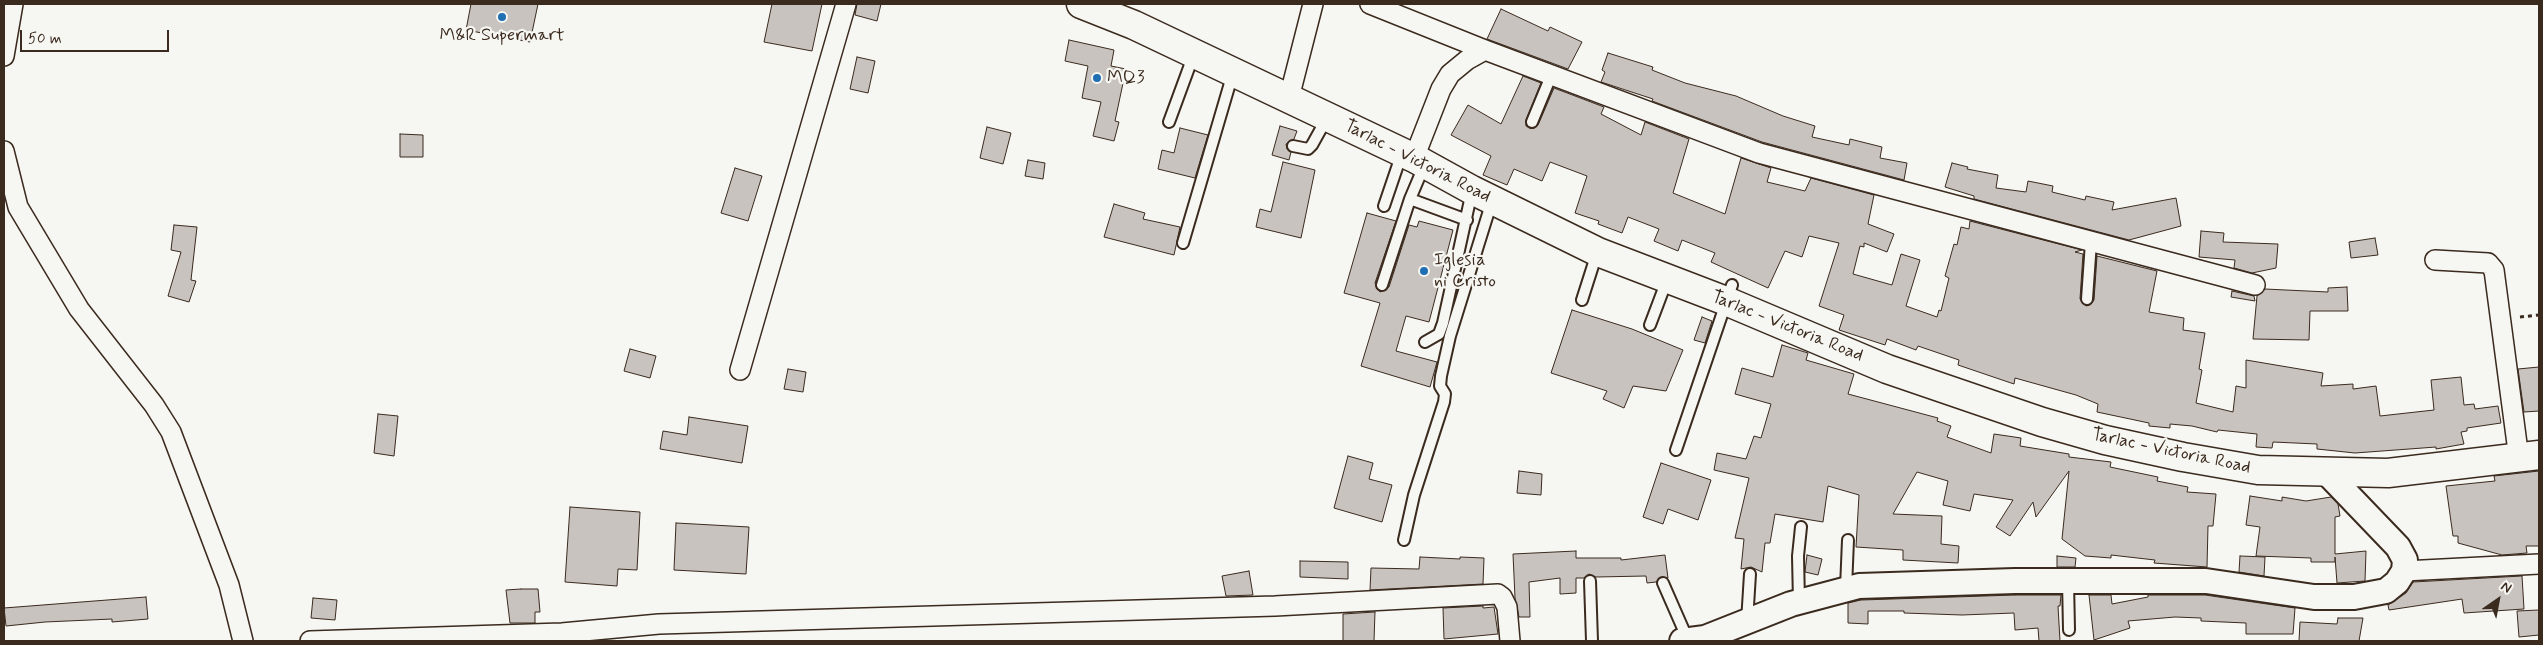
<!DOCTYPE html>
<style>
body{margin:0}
#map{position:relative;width:2543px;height:645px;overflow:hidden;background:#f6f6f2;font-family:Mynerve,sans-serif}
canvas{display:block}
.frame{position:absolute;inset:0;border:5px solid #3b2a1e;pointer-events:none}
.north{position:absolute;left:2473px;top:575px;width:50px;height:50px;-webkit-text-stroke:4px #f6f6f2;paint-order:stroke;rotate:33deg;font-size:14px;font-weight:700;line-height:20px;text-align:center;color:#3b2a1e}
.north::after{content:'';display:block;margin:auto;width:18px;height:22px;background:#3b2a1e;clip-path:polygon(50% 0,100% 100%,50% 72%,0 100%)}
.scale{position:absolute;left:20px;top:30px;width:149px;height:22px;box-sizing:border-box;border:2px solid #3b2a1e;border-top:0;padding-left:6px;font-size:15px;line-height:18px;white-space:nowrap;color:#3b2a1e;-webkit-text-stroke:4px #f6f6f2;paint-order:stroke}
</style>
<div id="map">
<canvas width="2543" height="645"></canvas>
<div class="frame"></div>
<div class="north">N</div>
<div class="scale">50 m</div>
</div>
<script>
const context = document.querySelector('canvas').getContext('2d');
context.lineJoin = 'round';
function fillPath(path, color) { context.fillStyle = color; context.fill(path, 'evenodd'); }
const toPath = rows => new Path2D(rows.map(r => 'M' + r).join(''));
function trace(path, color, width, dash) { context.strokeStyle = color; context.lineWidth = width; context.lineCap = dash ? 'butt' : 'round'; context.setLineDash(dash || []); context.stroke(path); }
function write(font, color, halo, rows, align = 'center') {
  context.font = font + ' Mynerve,sans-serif'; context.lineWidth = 4.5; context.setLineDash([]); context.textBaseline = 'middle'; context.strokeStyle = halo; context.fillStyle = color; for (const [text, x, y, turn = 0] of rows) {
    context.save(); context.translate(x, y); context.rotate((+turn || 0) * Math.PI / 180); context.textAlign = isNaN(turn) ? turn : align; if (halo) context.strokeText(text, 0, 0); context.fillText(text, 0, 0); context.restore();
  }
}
const building = toPath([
 [471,4,538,4,530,42,466,30,471,4],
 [772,4,822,4,812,51,764,42,772,4],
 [857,4,881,4,877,21,855,15,857,4],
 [1501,9,1548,31,1550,27,1582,42,1568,69,1487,39,1501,9],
 [1069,40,1114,50,1111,66,1126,69,1115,121,1119,122,1114,141,1093,136,1101,102,1082,98,1088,66,1065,61,1069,40],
 [1608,53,1653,67,1652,70,1685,83,1736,96,1783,116,1815,126,1812,137,1849,145,1850,139,1882,147,1880,158,1907,163,1904,180,1762,142,1652,101,1653,99,1601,82,1605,72,1602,70,1608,53],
 [857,57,875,61,868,93,850,89,857,57],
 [1523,76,1541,83,1526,120,1526,126,1530,128,1538,125,1554,88,1604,107,1601,114,1641,135,1645,122,1689,139,1673,193,1725,214,1741,158,1771,168,1767,182,1805,191,1811,178,1874,195,1868,224,1894,234,1887,252,1864,243,1864,247,1860,246,1853,274,1892,285,1901,254,1920,260,1906,306,1937,317,1939,310,1941,311,1949,278,1945,276,1954,244,1957,245,1961,227,1969,229,1970,221,2082,250,2075,252,2083,254,2080,299,2086,306,2090,305,2094,300,2097,256,2157,271,2149,312,2184,318,2183,330,2205,333,2199,369,2202,370,2196,403,2233,412,2236,386,2246,388,2246,360,2323,373,2321,386,2353,384,2353,389,2376,386,2380,416,2434,410,2431,380,2461,377,2464,405,2474,404,2475,409,2498,406,2501,423,2467,428,2467,431,2461,432,2464,444,2436,449,2436,447,2355,453,2317,449,2317,444,2273,442,2272,448,2256,447,2257,434,2218,430,2217,432,2192,426,2170,424,2170,428,2149,426,2149,423,2097,412,2098,404,2076,395,2015,378,2014,384,1958,365,1959,360,1918,346,1916,350,1887,339,1885,345,1839,330,1844,315,1819,306,1839,243,1809,236,1802,257,1785,251,1768,288,1711,262,1715,253,1682,240,1678,251,1654,241,1659,229,1628,217,1622,233,1598,224,1599,221,1575,213,1587,176,1550,162,1542,181,1514,169,1507,185,1483,175,1491,156,1451,135,1468,105,1501,124,1523,76],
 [1280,126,1297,131,1294,139,1286,144,1287,149,1291,152,1289,160,1272,155,1280,126],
 [987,127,1011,133,1003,164,980,158,987,127],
 [1180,128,1208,135,1195,178,1158,169,1162,150,1174,153,1180,128],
 [400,134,423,135,423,157,400,157,400,134],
 [1028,160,1045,163,1043,179,1025,176,1028,160],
 [1283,162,1315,170,1301,238,1256,227,1260,209,1271,212,1283,162],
 [1952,163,1968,167,1967,169,1998,175,1996,188,2026,192,2028,181,2053,186,2052,192,2085,200,2086,196,2114,202,2112,210,2176,198,2181,226,2129,240,1974,199,1974,196,1945,187,1952,163],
 [735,168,762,176,748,221,721,213,735,168],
 [1114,204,1145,213,1143,219,1180,227,1174,255,1104,237,1114,204],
 [1367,213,1396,221,1375,283,1377,289,1380,292,1389,287,1409,225,1417,227,1419,221,1453,230,1429,322,1406,316,1396,351,1437,362,1430,387,1361,366,1380,303,1344,293,1367,213],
 [174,225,197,227,191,280,196,281,189,302,168,296,181,252,171,250,174,225],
 [2201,231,2224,233,2223,242,2278,244,2276,268,2252,273,2234,268,2235,260,2199,257,2201,231],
 [2375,238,2378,255,2351,258,2349,242,2375,238],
 [2347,287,2348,311,2310,311,2309,340,2253,339,2257,296,2265,289,2328,292,2328,288,2347,287],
 [2232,291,2254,296,2255,301,2231,297,2232,291],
 [1572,310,1632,329,1683,350,1666,391,1633,386,1624,408,1603,399,1607,391,1551,373,1572,310],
 [1702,317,1712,321,1705,343,1694,340,1702,317],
 [1782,345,1808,353,1806,360,1854,374,1848,394,1938,418,1937,421,1951,426,1947,437,1991,453,1994,434,2021,438,2020,446,2069,454,2069,457,2111,462,2110,467,2158,477,2157,481,2188,487,2187,492,2216,494,2213,526,2208,526,2207,567,2154,563,2155,560,2111,555,2111,558,2085,556,2062,539,2069,471,2036,517,2033,502,2010,536,1996,527,2013,500,1974,494,1970,511,1943,505,1948,481,1917,472,1893,514,1942,516,1941,544,1959,546,1958,563,1903,560,1903,550,1856,547,1859,495,1828,486,1823,522,1775,514,1770,543,1765,543,1762,572,1751,567,1741,569,1744,539,1735,538,1749,478,1714,470,1717,453,1746,459,1754,436,1761,438,1771,404,1735,394,1742,368,1773,377,1782,345],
 [630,349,656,356,650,378,624,371,630,349],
 [2539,367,2539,411,2524,412,2518,369,2539,367],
 [788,369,806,372,803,392,784,389,788,369],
 [378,414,398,416,394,456,374,453,378,414],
 [689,417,748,426,742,463,660,449,663,431,687,435,689,417],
 [1348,456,1373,463,1369,479,1392,485,1382,522,1334,508,1348,456],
 [1661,463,1711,480,1698,520,1668,509,1663,524,1643,517,1661,463],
 [1519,471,1542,474,1541,495,1517,493,1519,471],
 [2539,471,2539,546,2526,546,2527,553,2502,555,2458,543,2458,536,2453,536,2446,486,2495,481,2494,476,2539,471],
 [2250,496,2282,501,2282,497,2306,501,2331,497,2338,504,2340,516,2335,517,2335,554,2366,551,2365,581,2337,583,2335,557,2335,562,2311,562,2311,558,2256,556,2260,527,2246,525,2250,496],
 [570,507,640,512,637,570,618,569,617,586,565,582,570,507],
 [676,523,749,527,746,574,674,570,676,523],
 [1576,551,1576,558,1621,558,1621,560,1665,555,1668,578,1661,577,1656,582,1647,583,1646,576,1596,577,1589,574,1584,578,1576,578,1576,593,1560,594,1560,578,1529,582,1530,617,1519,617,1515,598,1513,554,1576,551],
 [1807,555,1822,559,1818,575,1805,572,1807,555],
 [2057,556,2076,558,2075,567,2057,567,2057,556],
 [2240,556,2265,557,2264,576,2239,572,2240,556],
 [1420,557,1460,559,1460,557,1484,558,1483,584,1370,590,1371,568,1419,569,1420,557],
 [1300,561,1348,562,1348,579,1300,577,1300,561],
 [1249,571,1253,595,1226,596,1222,576,1249,571],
 [2522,576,2524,609,2464,613,2462,599,2389,610,2388,605,2406,593,2413,582,2522,576],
 [521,589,538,589,540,612,535,612,535,623,510,623,506,590,521,589],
 [2015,595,2061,595,2060,606,2058,606,2060,641,2039,641,2038,628,2015,630,2014,613,1962,615,1904,613,1904,611,1868,611,1868,624,1848,623,1848,603,1861,600,2015,595],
 [2089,595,2111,595,2112,604,2148,597,2148,595,2205,595,2295,608,2293,634,2246,634,2246,623,2201,621,2201,618,2175,617,2128,621,2130,628,2094,640,2089,595],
 [146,597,148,619,112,622,112,619,45,622,6,626,4,608,146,597],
 [313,598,337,600,335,620,311,618,313,598],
 [1483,606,1483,608,1494,607,1498,634,1444,639,1443,608,1483,606],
 [2539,610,2539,635,2519,637,2517,611,2539,610],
 [1375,612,1374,641,1343,641,1343,614,1375,612],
 [2338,618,2363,618,2359,641,2299,641,2300,622,2337,624,2338,618]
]);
fillPath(building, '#c8c3be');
trace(building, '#3b2a1e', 1);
const service = toPath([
 [1169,122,1194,54],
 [1532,122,1551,76],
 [1293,146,1308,149,1312,145,1327,118],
 [1410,199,1467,220],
 [1384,206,1402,153],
 [1183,243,1233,73],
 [1382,285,1410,199,1424,166],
 [2087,299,2091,242],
 [1582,300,1597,253],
 [1650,325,1667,280],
 [1425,342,1439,334,1443,323,1472,191],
 [1676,450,1732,285],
 [1404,540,1414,495,1444,402,1445,394,1440,386,1441,376,1450,336,1492,201],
 [1590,581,1592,641],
 [2068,581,2069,630],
 [1663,583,1688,640],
 [1846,588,1848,540],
 [1799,602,1798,556,1801,527],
 [1747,622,1750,574]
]);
const minor = toPath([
 [1370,4,1485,50,1759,153,2255,285],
 [4,56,13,4],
 [1289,98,1313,4],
 [4,151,18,207,79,309,154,405,171,432,229,585,243,641],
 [1414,158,1441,89,1450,74,1467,60,1485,50],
 [2435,260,2488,263,2494,270,2519,459],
 [740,370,846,4],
 [2404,571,2539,564],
 [310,641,562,633,659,624,1275,606,1498,594,1502,597,1507,607,1510,641]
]);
const tertiary = toPath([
 [1682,641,1705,638,1791,604,1859,586,2015,581,2206,581,2314,597,2354,597,2386,591,2397,582,2404,571,2405,560,2398,547,2327,473]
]);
const primary = toPath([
 [1081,4,1134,25,1414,158,1472,190,1598,252,1726,301,1887,369,2042,422,2105,440,2183,457,2258,470,2388,473,2539,455]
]);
trace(service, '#3b2a1e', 14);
trace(minor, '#3b2a1e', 22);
trace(tertiary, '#3b2a1e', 28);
trace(primary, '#3b2a1e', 31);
trace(toPath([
 [2520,317,2539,315]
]), '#3b2a1e', 3, [4, 4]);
trace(service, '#f6f6f2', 10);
trace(minor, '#f6f6f2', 19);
trace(tertiary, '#f6f6f2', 24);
trace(primary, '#f6f6f2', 28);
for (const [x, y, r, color] of [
 [502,17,5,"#1f6fb2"],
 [1097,78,5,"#1f6fb2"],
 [1424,271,5,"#1f6fb2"]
]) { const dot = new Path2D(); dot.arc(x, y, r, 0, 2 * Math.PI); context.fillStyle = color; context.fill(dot); trace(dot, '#f6f6f2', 2); }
write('18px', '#3b2a1e', '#f6f6f2', [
 ["M&R Supermart",502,36,"center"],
 ["MQ3",1107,78],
 ["Iglesia",1434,261],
 ["ni Cristo",1434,282]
], 'left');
write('18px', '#3b2a1e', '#f6f6f2', [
 ["Tarlac - Victoria Road",1417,162,27],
 ["Tarlac - Victoria Road",1787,327,22],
 ["Tarlac - Victoria Road",2171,452,12]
]);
</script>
